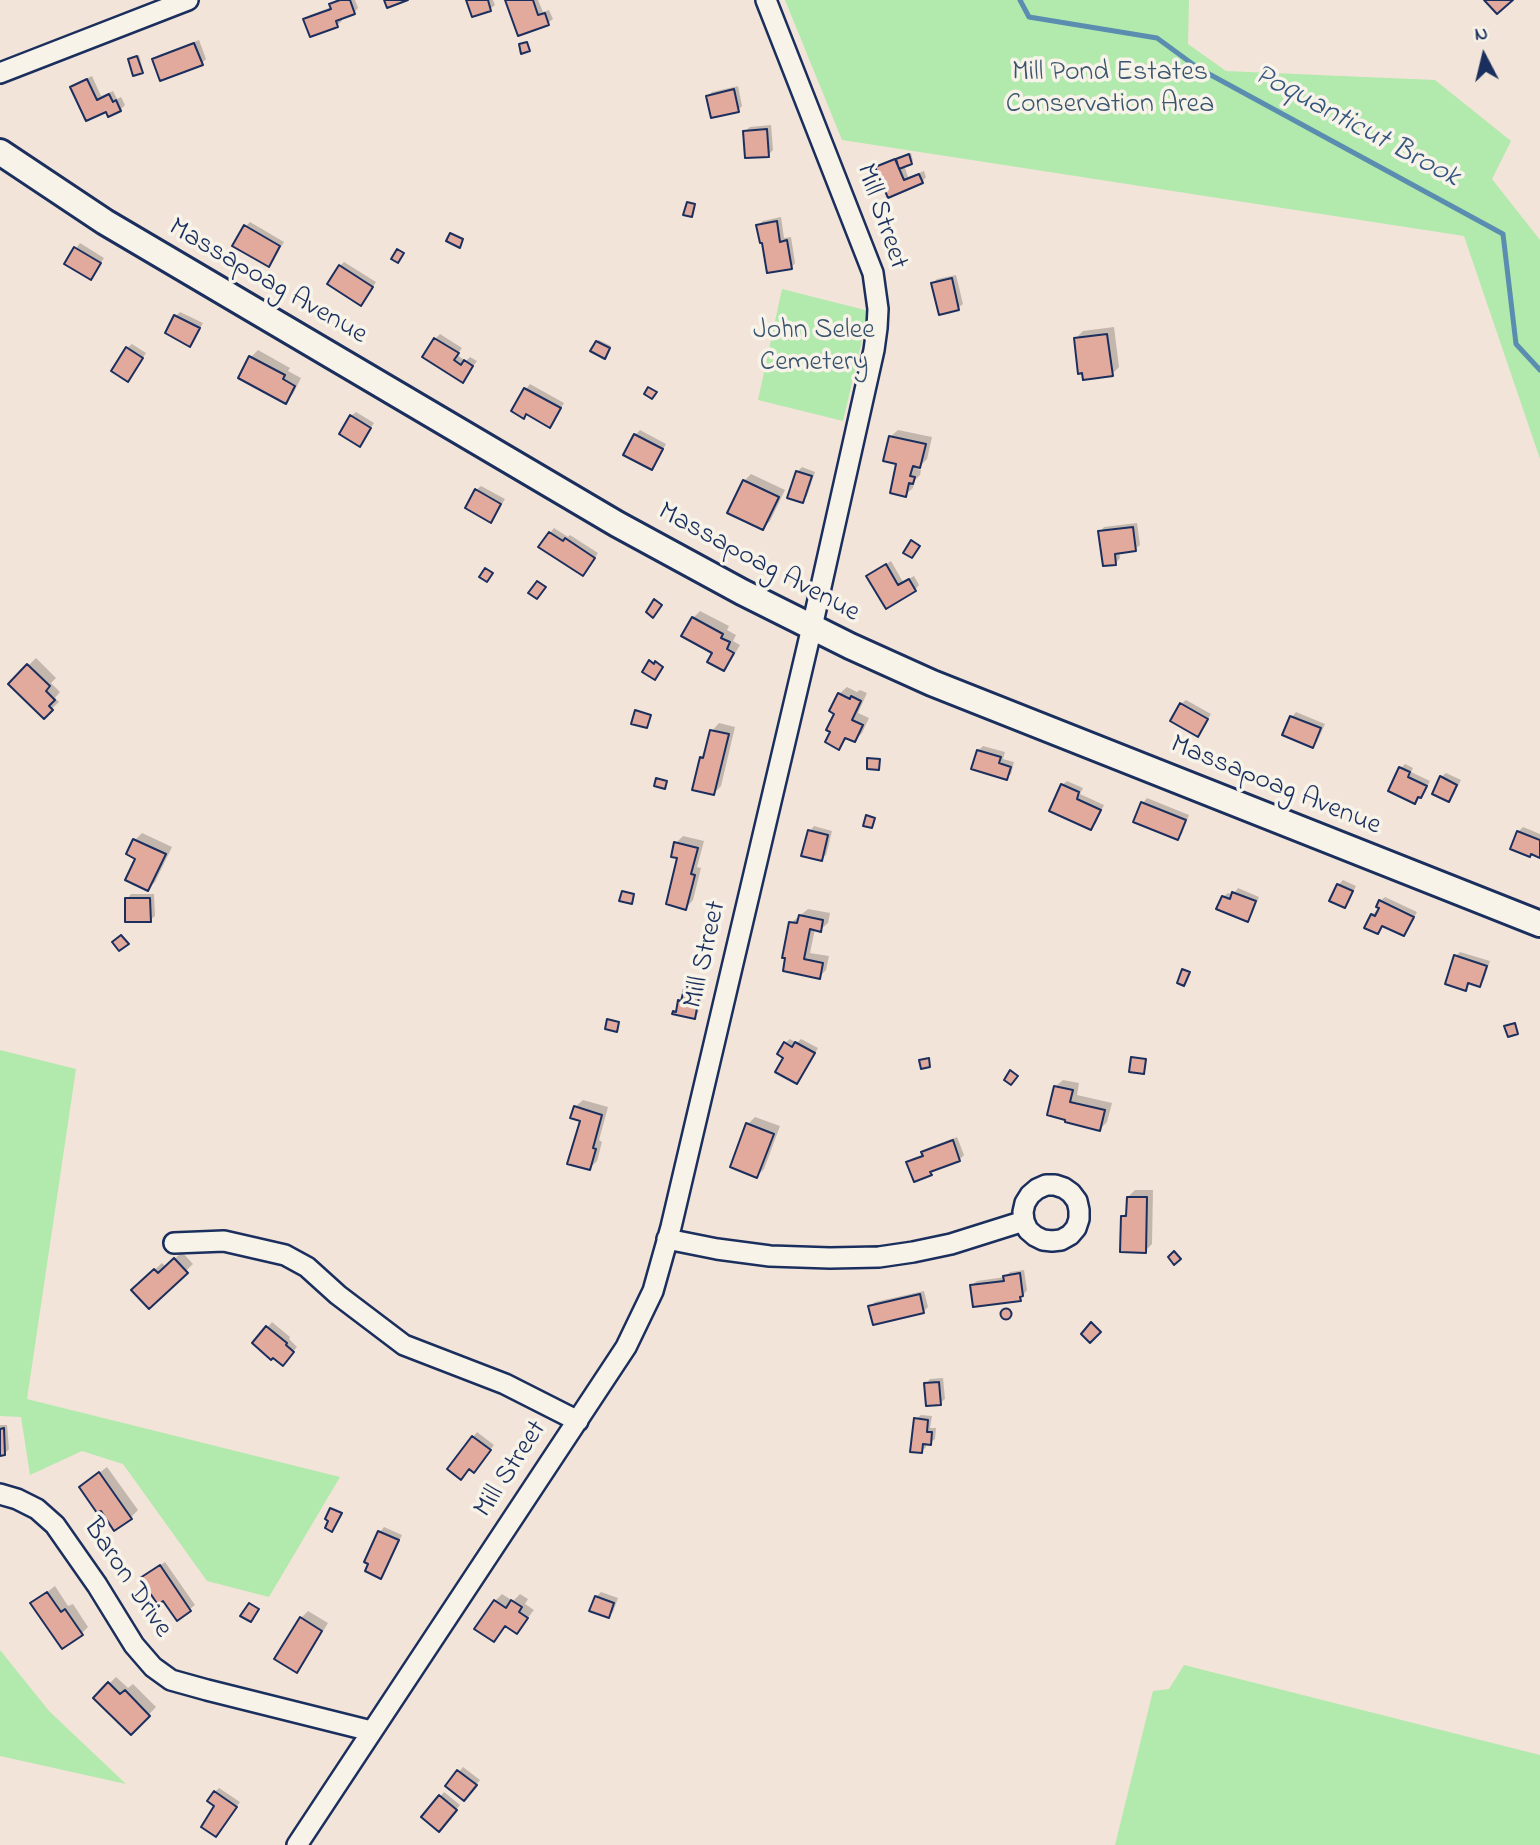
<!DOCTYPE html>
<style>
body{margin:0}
#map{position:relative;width:1540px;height:1845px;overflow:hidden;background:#f3e4d9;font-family:"Indie Flower",sans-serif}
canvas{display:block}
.north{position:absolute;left:1449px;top:21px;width:70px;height:70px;-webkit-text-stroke:5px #f7f3e8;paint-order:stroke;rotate:353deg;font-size:19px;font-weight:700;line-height:28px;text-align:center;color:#1b2f5e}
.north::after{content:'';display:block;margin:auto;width:24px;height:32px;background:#1b2f5e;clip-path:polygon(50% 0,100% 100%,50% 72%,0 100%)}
</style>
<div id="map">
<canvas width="1540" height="1845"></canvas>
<div class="north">N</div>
</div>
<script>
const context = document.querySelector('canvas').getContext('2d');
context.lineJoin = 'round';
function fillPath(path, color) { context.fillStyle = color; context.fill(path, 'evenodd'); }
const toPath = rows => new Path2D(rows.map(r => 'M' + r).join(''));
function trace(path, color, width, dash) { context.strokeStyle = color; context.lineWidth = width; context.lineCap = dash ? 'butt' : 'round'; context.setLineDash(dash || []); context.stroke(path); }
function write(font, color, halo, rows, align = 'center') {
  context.font = font + ' "Indie Flower",sans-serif'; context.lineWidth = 7; context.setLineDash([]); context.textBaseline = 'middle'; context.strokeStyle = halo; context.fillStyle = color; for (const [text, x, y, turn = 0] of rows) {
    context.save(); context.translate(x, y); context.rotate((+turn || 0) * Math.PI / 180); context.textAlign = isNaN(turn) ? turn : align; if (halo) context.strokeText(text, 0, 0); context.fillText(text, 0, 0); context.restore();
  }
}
fillPath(toPath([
 [785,0,1189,0,1188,44,1226,71,1435,80,1511,141,1492,179,1540,240,1540,459,1464,236,842,140],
 [782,289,869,311,843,421,758,400],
 [0,1050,76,1069,27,1399,340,1477,269,1597,207,1581,123,1464,82,1451,30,1475,21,1417,0,1416],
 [0,1650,49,1711,126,1784,0,1756],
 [1184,1665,1540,1755,1540,1845,1115,1845,1153,1691,1169,1689]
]), '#b2e9ad');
fillPath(toPath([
 [336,0,355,0,358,8,354,13,340,17,342,21,337,25,305,19,310,15,332,7,331,4],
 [468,0,493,0,495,5,490,9],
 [507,0,538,0,543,12,549,10,553,19,548,23],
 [199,40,206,59,202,63,154,60,159,55],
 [139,55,143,70,142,72,130,59],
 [92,76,101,96,113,91,117,99,121,97,125,105,120,110,107,110,72,87,77,83],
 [738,86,742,106,738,110,708,96,712,92],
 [771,125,773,150,768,155,745,131,750,127],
 [911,153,913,161,904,165,908,177,924,171,926,177,922,182,889,195,877,168,882,163,900,156,900,157],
 [781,217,784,238,791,237,795,263,791,268,758,225,763,221],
 [250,222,284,242,273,261,268,265,245,227],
 [80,243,104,258,91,278,66,263],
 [344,262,376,282,365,299,340,266],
 [956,275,963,304,958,308,933,283,937,279],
 [180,312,203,323,194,340,190,345,176,316],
 [1114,327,1119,367,1112,374,1075,339,1083,331],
 [440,334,462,348,457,355,466,361,470,357,477,361,463,381,435,339],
 [599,340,611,346,606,355,597,342],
 [132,344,146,353,132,375,127,348],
 [258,350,290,368,288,371,301,378,293,394,285,401,251,357],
 [530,384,564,403,554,421,550,426,527,413,524,416,513,411,526,389],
 [356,412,374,423,360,444,351,416],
 [640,430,666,444,656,463,652,468,635,435],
 [898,430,932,437,927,459,917,469,921,470,920,475,914,481,913,488,905,495,890,437],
 [802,467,815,472,807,496,803,501,797,472],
 [751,474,785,490,770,521,763,528,744,481],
 [481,486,505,499,495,516,491,521,476,490],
 [1137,523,1140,545,1135,549,1119,551,1120,558,1116,563,1100,532,1104,527],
 [554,528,568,537,570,535,598,553,587,570,550,533],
 [891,561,903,582,914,576,919,585,915,590,886,606,868,576],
 [700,611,729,626,727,630,736,635,733,641,740,645,730,662,723,669,693,618],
 [36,658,56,678,51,683,60,692,55,698,59,702,44,716,10,684],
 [847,687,857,692,860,690,867,693,858,713,869,718,862,733,855,740,848,737,839,748,837,713,839,694],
 [1186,700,1211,714,1198,735,1181,704],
 [1296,712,1325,724,1317,742,1313,746,1284,735,1292,717],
 [719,723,735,727,721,786,714,793,701,758,706,753,712,731],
 [983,746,1005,752,1003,759,1014,762,1011,774,1006,778,973,768,979,750],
 [1405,764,1413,768,1411,772,1430,781,1425,791,1415,802,1401,768],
 [1446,773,1461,780,1453,796,1449,800,1441,777],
 [1067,781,1083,788,1080,794,1104,805,1096,823,1091,828,1062,785],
 [1147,798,1189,815,1182,834,1177,838,1143,803],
 [814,826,832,831,826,855,821,859,810,831],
 [1523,827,1540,834,1540,856,1518,832],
 [142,833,172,847,155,882,148,889,138,858,135,840],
 [683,836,704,841,697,867,701,868,693,900,686,908,676,843],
 [1343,880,1356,886,1349,902,1345,906,1338,885],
 [1238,888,1259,897,1252,915,1247,920,1223,897,1228,893,1233,895],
 [131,894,154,894,155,916,150,920,127,899],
 [1385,897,1417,912,1415,916,1382,900,1382,904,1413,919,1408,930,1404,934,1384,925,1378,932,1366,927,1372,915,1377,910,1379,911,1380,901],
 [808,909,830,913,828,923,820,930,815,929,810,953,829,956,826,970,819,977,785,970,791,923],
 [1460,952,1490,961,1484,980,1479,985,1471,982,1466,989,1456,956],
 [690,985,704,988,698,1013,694,1017,680,1001,684,997,685,990],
 [790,1039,797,1043,801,1039,818,1048,801,1077,786,1057,785,1043],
 [1063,1080,1079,1083,1077,1095,1112,1103,1107,1122,1100,1129,1067,1121,1055,1087],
 [583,1100,608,1107,599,1140,602,1142,597,1161,590,1168,582,1120,575,1107],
 [755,1117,780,1126,764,1169,757,1176,748,1124],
 [957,1137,964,1155,960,1159,935,1168,931,1174,908,1162,913,1158,924,1154,928,1148],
 [1135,1190,1153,1190,1152,1244,1145,1251,1123,1216,1128,1211,1128,1197],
 [182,1252,193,1264,149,1307,133,1290,162,1263,166,1267],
 [1024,1270,1027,1290,1020,1299,972,1285,977,1281,1005,1277,1010,1272],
 [924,1291,928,1307,923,1312,870,1307,875,1302],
 '1002.5 1312a4.5 4.5 0 1 1 9 0a4.5 4.5 0 1 1-9 0Z',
 [272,1322,290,1337,289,1339,297,1347,287,1359,273,1355,255,1343],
 [943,1378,945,1399,940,1403,926,1384,930,1379],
 [921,1415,932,1416,930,1428,936,1428,935,1439,930,1443,927,1443,926,1447,922,1451,916,1419],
 [0,1425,7,1425,9,1449,4,1454,0,1454],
 [477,1432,494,1445,478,1466,473,1437],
 [107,1467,138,1510,131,1517,101,1508,81,1487],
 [384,1527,402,1535,385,1572,381,1577,370,1563,366,1561,380,1532],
 [165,1562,195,1605,177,1619,147,1574],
 [55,1586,68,1606,73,1604,88,1627,81,1634,33,1603],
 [601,1592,618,1598,613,1612,609,1616,596,1597],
 [502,1594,513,1601,520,1594,528,1599,525,1604,534,1610,517,1632,507,1625,494,1640,495,1601],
 [308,1611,328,1623,304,1663,297,1671,301,1618],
 [116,1677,128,1688,133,1684,156,1707,131,1733,95,1698],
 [463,1767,480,1780,469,1794,447,1786],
 [219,1788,240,1802,220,1830,215,1792],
 [444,1792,460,1805,443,1825,440,1797]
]), '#0003');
trace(toPath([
 [1020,0,1029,17,1157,38,1198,68,1503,234,1516,344,1540,370]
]), '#5a8daf', 5);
const building = toPath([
 [340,0,350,0,355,14,336,21,338,27,310,37,303,19,331,9,329,4,340,0],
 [384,0,408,0,387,8,384,0],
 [466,0,488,0,491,11,472,17,466,0],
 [505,0,533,0,538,15,545,13,549,25,518,36,505,0],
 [1484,0,1513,0,1497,14,1484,0],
 [527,42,530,51,521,54,519,44,527,42],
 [194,43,203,65,160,81,152,59,194,43],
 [137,56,143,73,133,76,128,59,137,56],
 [87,79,97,100,109,94,113,102,116,100,121,111,108,117,106,112,86,121,70,87,87,79],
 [734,89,739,112,711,118,706,96,734,89],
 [767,129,769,157,745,158,743,131,767,129],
 [909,154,912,164,899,169,896,159,909,154],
 [895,159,904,180,919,174,923,183,888,198,875,167,895,159],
 [687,202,695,204,692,217,683,215,687,202],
 [777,221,780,242,787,240,792,269,767,273,762,243,760,243,756,225,777,221],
 [244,225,280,246,269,267,232,246,244,225],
 [450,233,463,239,460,248,446,241,450,233],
 [74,247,101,263,91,280,64,264,74,247],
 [397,249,404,253,398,263,391,259,397,249],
 [339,265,373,287,361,306,327,284,339,265],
 [952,278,959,310,939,315,931,283,952,278],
 [174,315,200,328,190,347,165,333,174,315],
 [1107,334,1113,376,1083,380,1082,373,1078,374,1074,338,1107,334],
 [434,338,459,353,454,360,461,365,464,360,473,366,463,383,422,357,434,338],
 [596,341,610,348,605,359,590,351,596,341],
 [126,347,143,358,128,382,111,371,126,347],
 [249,356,285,375,283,379,295,386,286,404,238,378,249,356],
 [648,387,657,392,652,399,644,394,648,387],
 [524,388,561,408,550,428,526,414,524,419,511,411,524,388],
 [350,415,371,428,360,447,339,434,350,415],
 [634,434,663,449,652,470,623,455,634,434],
 [889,436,926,444,920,468,913,466,910,476,915,477,913,484,909,483,906,497,890,493,896,464,883,461,889,436],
 [796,471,812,476,803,503,787,498,796,471],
 [743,480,779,497,763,530,727,513,743,480],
 [475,489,501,504,491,523,465,508,475,489],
 [1133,527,1136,551,1115,554,1116,565,1103,566,1098,531,1133,527],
 [549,532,563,541,565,538,595,558,583,576,538,547,549,532],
 [911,540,920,546,912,558,903,553,911,540],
 [886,564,898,585,909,579,916,591,886,609,866,576,886,564],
 [485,568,493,573,487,582,479,577,485,568],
 [537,581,546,587,537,599,528,593,537,581],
 [654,599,662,605,653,618,646,612,654,599],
 [692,617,723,634,721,638,730,642,727,649,734,653,724,671,707,662,712,653,681,636,692,617],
 [649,660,654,664,655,661,663,667,655,680,642,672,649,660],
 [27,664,50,686,46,691,55,700,49,706,53,710,44,719,8,684,27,664],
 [838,693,850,699,851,696,861,701,852,720,863,725,855,742,845,738,839,750,825,742,830,732,826,730,834,714,829,711,838,693],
 [1180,703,1208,719,1198,737,1170,721,1180,703],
 [635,710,651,715,647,728,631,724,635,710],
 [1290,716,1321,728,1313,748,1282,735,1290,716],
 [710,730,729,734,714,795,692,790,700,757,703,758,710,730],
 [977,750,1001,757,999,763,1011,767,1007,780,971,769,977,750],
 [867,758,880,759,879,770,867,769,867,758],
 [1399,767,1410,772,1408,777,1427,786,1421,798,1418,797,1415,804,1388,791,1399,767],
 [1440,776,1457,785,1449,802,1432,794,1440,776],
 [656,778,667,781,665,789,654,786,656,778],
 [1061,784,1079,792,1077,799,1101,810,1091,830,1049,811,1061,784],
 [1141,802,1186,820,1178,840,1133,822,1141,802],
 [866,815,875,818,872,828,863,826,866,815],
 [808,830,828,835,822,861,801,856,808,830],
 [1517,831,1540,840,1540,858,1531,854,1530,857,1510,849,1517,831],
 [133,839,166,854,148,891,125,880,135,859,126,854,133,839],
 [674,842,698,848,691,874,695,875,686,910,666,904,677,858,671,857,674,842],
 [1337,884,1353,891,1345,908,1329,901,1337,884],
 [622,891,634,894,632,904,619,901,622,891],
 [1232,892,1256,901,1248,922,1216,909,1222,896,1230,899,1232,892],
 [125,898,150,898,151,922,125,922,125,898],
 [1379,900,1414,917,1404,936,1382,926,1378,934,1364,928,1371,914,1375,916,1379,908,1376,907,1379,900],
 [799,915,823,920,821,932,810,929,804,959,823,963,820,979,783,971,785,958,782,958,789,922,797,923,799,915],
 [121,935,129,944,119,951,112,942,121,935],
 [1454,955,1487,966,1480,987,1468,983,1466,991,1445,984,1454,955],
 [1182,969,1190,972,1184,986,1177,983,1182,969],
 [684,989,700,992,695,1019,672,1014,673,1011,676,1012,678,1000,681,1001,684,989],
 [607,1019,619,1022,617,1032,605,1029,607,1019],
 [1515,1023,1518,1034,1508,1037,1504,1026,1515,1023],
 [784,1042,792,1047,795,1042,815,1053,797,1084,775,1072,783,1058,777,1054,784,1042],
 [1131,1057,1146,1059,1144,1074,1129,1072,1131,1057],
 [929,1058,930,1067,921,1069,919,1060,929,1058],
 [1010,1070,1018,1076,1011,1085,1004,1080,1010,1070],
 [1054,1086,1073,1090,1070,1102,1105,1110,1100,1131,1065,1122,1065,1120,1047,1115,1054,1086],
 [574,1106,602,1115,593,1148,596,1149,590,1170,567,1164,580,1121,570,1118,574,1106],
 [746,1123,774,1134,757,1178,730,1167,746,1123],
 [953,1140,960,1161,930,1172,932,1175,914,1182,906,1162,923,1156,921,1152,953,1140],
 [1127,1197,1147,1197,1146,1253,1120,1252,1121,1216,1126,1216,1127,1197],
 [1174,1251,1181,1259,1174,1265,1168,1257,1174,1251],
 [174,1258,188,1273,149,1309,131,1290,154,1269,158,1273,174,1258],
 [1020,1273,1023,1296,1020,1297,1021,1301,973,1307,970,1285,1004,1281,1003,1276,1020,1273],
 [920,1294,924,1313,873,1325,868,1306,920,1294],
 '1000.5 1314a5.5 5.5 0 1 1 11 0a5.5 5.5 0 1 1-11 0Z',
 [1091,1322,1101,1332,1090,1343,1081,1334,1091,1322],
 [266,1326,287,1343,286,1345,294,1352,283,1366,273,1358,271,1360,252,1343,266,1326],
 [939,1382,941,1405,926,1406,924,1383,939,1382],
 [914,1418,928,1420,927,1432,932,1432,931,1445,923,1444,922,1453,910,1452,914,1418],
 [4,1428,5,1455,0,1456,0,1429,4,1428],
 [472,1436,491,1450,474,1473,469,1469,461,1480,447,1469,472,1436],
 [99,1472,132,1519,114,1531,101,1511,97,1513,79,1487,99,1472],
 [330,1508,342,1513,332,1532,325,1528,328,1521,325,1519,330,1508],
 [378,1531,399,1540,381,1579,365,1571,368,1564,364,1562,378,1531],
 [160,1565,191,1611,177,1621,163,1601,158,1605,140,1578,160,1565],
 [47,1592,61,1612,65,1609,83,1635,62,1649,30,1603,47,1592],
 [595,1596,614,1603,609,1618,589,1611,595,1596],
 [494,1600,506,1608,511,1600,522,1607,519,1612,528,1618,517,1634,505,1626,494,1642,474,1629,494,1600],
 [249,1603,259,1609,251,1622,240,1616,249,1603],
 [300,1617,322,1631,297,1673,274,1659,300,1617],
 [108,1682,120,1694,125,1690,150,1716,131,1735,93,1698,108,1682],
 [457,1770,477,1785,464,1801,445,1786,457,1770],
 [214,1791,237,1807,216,1837,201,1827,214,1806,207,1801,214,1791],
 [439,1795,457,1810,439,1832,421,1817,439,1795]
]);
fillPath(building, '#e2a99d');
trace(building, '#1b2f5e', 2);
const minor = toPath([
 [0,73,188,0],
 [667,1239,717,1249,770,1256,830,1258,879,1257,913,1252,951,1244,1024,1221,1023,1212,1025,1203,1030,1195,1037,1189,1046,1185,1055,1185,1064,1188,1071,1193,1077,1201,1079,1210,1079,1219,1076,1228,1070,1235,1061,1240,1052,1241,1043,1240,1035,1236,1028,1230,1024,1221],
 [174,1243,224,1241,285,1255,307,1267,338,1295,404,1345,505,1384,578,1421],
 [0,1494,17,1499,37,1509,55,1525,97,1585,134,1645,153,1667,171,1680,207,1690,371,1731],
 [297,1845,626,1347,653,1291,671,1227,812,627,874,350,877,328,878,309,873,273,766,0]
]);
const major = toPath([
 [0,152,105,222,617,524,742,592,850,646,932,683,1540,924]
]);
trace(minor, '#1b2f5e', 24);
trace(major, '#1b2f5e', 30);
trace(minor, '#f7f3e8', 19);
trace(major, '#f7f3e8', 24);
write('28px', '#39546e', '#f7f3e8', [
 ["Mill Pond Estates",1110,74],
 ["Conservation Area",1110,106],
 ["John Selee",814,332],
 ["Cemetery",814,364]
]);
write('28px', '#1b2f5e', '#f7f3e8', [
 ["Mill Street",880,217,71],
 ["Massapoag Avenue",267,283,30],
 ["Massapoag Avenue",758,564,28],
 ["Massapoag Avenue",1275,787,22],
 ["Mill Street",707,955,-77],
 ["Mill Street",512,1470,-57],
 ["Baron Drive",126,1579,56]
]);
write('italic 30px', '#355680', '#f7f3e8', [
 ["Poquanticut Brook",1356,128,28]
]);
</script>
